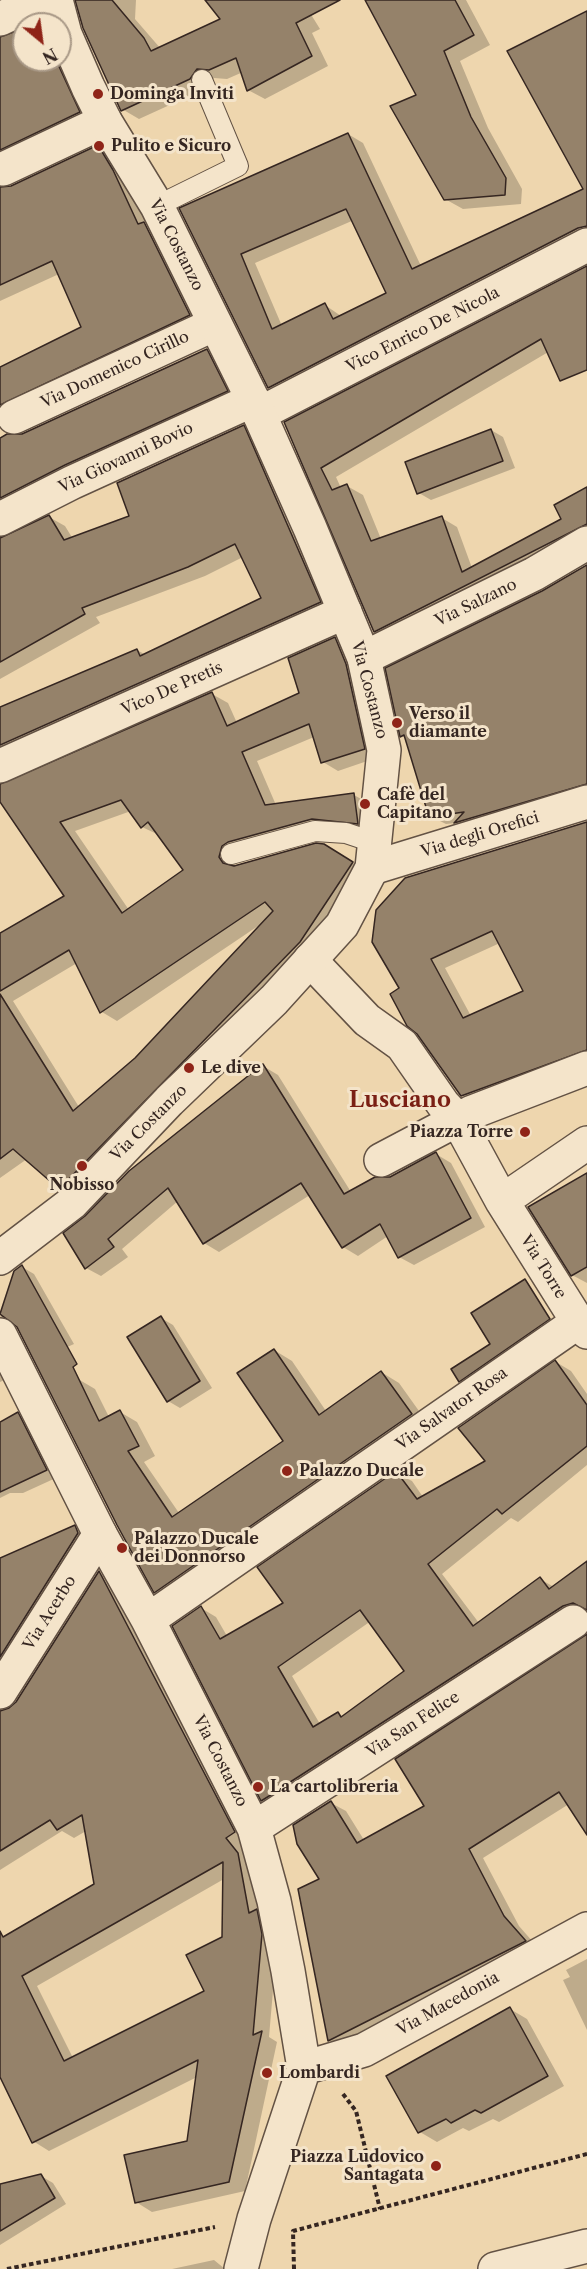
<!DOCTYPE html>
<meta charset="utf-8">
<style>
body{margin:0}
#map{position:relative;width:587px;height:2269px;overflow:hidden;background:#eed6ae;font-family:"Libre Caslon Text",serif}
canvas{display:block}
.north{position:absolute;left:12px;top:12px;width:60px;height:60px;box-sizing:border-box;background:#f4e4ca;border:2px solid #a89886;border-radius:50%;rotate:151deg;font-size:16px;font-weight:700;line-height:24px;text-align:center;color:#352621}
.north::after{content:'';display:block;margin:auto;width:21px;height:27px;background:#8f2418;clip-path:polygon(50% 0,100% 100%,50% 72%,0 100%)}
</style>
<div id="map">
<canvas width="587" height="2269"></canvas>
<div class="north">N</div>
</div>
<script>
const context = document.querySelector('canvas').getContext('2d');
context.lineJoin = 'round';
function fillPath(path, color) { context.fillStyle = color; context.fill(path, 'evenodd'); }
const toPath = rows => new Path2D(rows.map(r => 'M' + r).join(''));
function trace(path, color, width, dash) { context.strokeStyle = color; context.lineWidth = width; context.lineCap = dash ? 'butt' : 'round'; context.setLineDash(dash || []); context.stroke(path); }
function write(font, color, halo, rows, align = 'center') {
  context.font = font + ' "Libre Caslon Text",serif'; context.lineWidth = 6; context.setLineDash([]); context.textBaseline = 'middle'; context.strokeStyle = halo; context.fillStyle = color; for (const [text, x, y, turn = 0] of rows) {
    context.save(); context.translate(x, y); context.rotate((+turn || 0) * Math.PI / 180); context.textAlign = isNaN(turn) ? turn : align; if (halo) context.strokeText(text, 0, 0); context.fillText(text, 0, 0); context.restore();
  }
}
fillPath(toPath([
 [77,0,136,0,135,19,161,49,223,20,207,0,302,0,320,29,312,33,328,66,265,99,248,90,243,72,227,79,214,78,207,88,139,119,122,109],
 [367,0,466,0,490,45,460,61,488,128,522,189,521,204,463,209,445,199,419,96],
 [587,12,587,240,284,396,269,387,181,209,348,134,363,143,421,266,587,188],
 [354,220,388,293,341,316,325,305,282,326,255,263],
 [24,29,24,60,60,60,94,121,0,176,0,39],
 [98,147,114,156,205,324,16,414,0,405,0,368,83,328,59,274,0,301,0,178,2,188,11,188],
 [587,268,587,346,567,341,336,477,341,488,347,486,363,495,381,539,442,518,457,527,472,568,563,519,587,488,587,538,390,640,375,631,285,423],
 [207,350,222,359,242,400,0,518,0,440,22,436],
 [243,427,259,436,335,611,0,764,0,709,137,650,146,655,263,598,243,557,205,576,96,617,100,623,0,679,0,539,49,517,65,526,73,539,131,517],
 [491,430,503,437,515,468,431,500,419,493],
 [587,566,587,795,470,831,456,823,446,824,430,816,407,739,402,736,543,592],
 [335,639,350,648,379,757,338,771,323,762,314,737,257,761,276,805,354,795,370,804,373,832,328,828,238,855,234,867,340,855,368,872,76,1197,60,1188,27,1159,0,1178,0,935,66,896,0,799,0,786,212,694,228,703,237,723,301,694],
 [131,811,142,827,159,835,185,871,129,910,75,831],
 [261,924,136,1059,79,1107,13,1001,77,963,102,1012,117,1021],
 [587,821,587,1062,478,1104,463,1095,402,989,406,879],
 [500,943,526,992,471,1016,445,968],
 [263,1066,278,1075,351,1192,390,1178,436,1154,451,1163,485,1227,414,1265,399,1257,388,1236,358,1256,343,1247,310,1195,219,1252,204,1243,178,1201,122,1249,128,1257,101,1276,86,1268,65,1234],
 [587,1175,587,1283,572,1275],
 [22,1267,34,1274,74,1344,43,1358,31,1351,15,1324,0,1318,15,1272],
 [519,1300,545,1337,472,1388,460,1381,492,1344],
 [161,1318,173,1325,212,1388,180,1408,168,1401],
 [274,1350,292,1361,326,1411,381,1372,399,1383,429,1425,173,1602,155,1592,78,1379,95,1389,109,1417,120,1412,137,1422,155,1456,144,1462,179,1513,285,1441],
 [0,1357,11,1377,0,1382],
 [556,1362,571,1371,587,1394,587,1465,518,1522,511,1518,442,1574,479,1623,540,1579,554,1587,587,1563,587,1611,578,1614,278,1809,262,1800,201,1608,216,1617,227,1636,285,1604,396,1473,412,1481,423,1497,488,1462],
 [371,1621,407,1671,343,1717,338,1714,320,1724,292,1676],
 [18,1414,30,1421,58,1477,23,1493,10,1493,0,1498,0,1424],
 [75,1527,91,1536,0,1691,0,1560],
 [99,1573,115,1582,250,1841,241,1847,253,1864,277,1944,269,2037,277,2042,245,2191,152,2212,136,2202,189,2142,197,2077,49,2151,33,2141,0,2074,0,1940,96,1885,86,1831,74,1838,62,1831,0,1870,0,1712,9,1710,17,1703],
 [224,1879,224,1938,206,1992,73,2058,37,1986],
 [587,1636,587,1832,569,1804,483,1858,519,1926,540,1950,344,2049,329,2040,321,1879,331,1803,346,1811,364,1840,426,1806],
 [587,1959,587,2030,563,1980,570,1977,566,1970],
 [510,2009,527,2019,564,2086,499,2122,493,2119,469,2131,463,2128,437,2142,420,2132,388,2076],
 [41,2176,53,2183,66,2204,0,2245,0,2185],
 [214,2260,225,2269,172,2269]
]), '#0003');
const building = toPath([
 [75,0,112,0,144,38,151,51,220,19,205,0,340,0,296,23,312,56,247,91,236,58,209,70,197,69,190,79,121,111,83,28,75,0],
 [365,0,455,0,474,35,444,51,471,117,506,178,505,195,444,200,390,106,416,95,365,0],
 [587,11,587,226,578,228,268,388,179,208,348,133,412,269,583,189,507,51,587,11],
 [346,209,386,293,333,319,325,303,272,329,241,254,346,209],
 [24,28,24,60,56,60,80,112,0,150,0,37,24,28],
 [98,145,113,170,138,224,144,222,190,315,0,405,0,367,81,327,52,261,0,285,0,187,11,186,98,145],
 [587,266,587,370,560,381,541,339,321,468,332,490,347,484,371,541,442,516,462,572,561,519,554,505,587,487,587,524,374,632,284,422,587,266],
 [207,349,228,391,65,465,0,498,0,438,7,434,22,434,207,349],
 [244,425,321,602,0,745,0,707,137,649,140,656,261,598,235,544,188,567,82,608,85,614,0,662,0,538,49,515,64,540,129,516,117,483,244,425],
 [491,429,503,461,417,494,405,462,491,429],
 [587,565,587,784,454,823,464,812,429,817,404,735,400,737,385,668,542,591,587,565],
 [335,637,346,664,365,749,321,763,309,724,242,752,265,805,354,793,358,824,312,819,228,842,222,846,219,857,223,863,234,866,316,843,324,844,353,862,300,942,59,1189,13,1149,0,1159,0,994,73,1111,135,1058,273,911,265,902,100,1013,69,950,0,991,0,933,64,896,0,802,0,784,212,692,227,726,299,693,288,658,335,637],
 [121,800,141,828,148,822,183,870,122,913,60,822,121,800],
 [587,822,587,1050,461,1096,417,1034,407,1026,390,994,399,988,372,942,376,910,405,878,587,822],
 [492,931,523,991,463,1018,431,959,492,931],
 [263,1064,344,1194,375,1177,390,1177,436,1152,471,1218,398,1258,380,1224,342,1248,301,1183,203,1244,168,1188,108,1239,114,1247,85,1269,63,1233,85,1216,129,1171,263,1064],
 [587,1173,587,1267,571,1276,528,1207,587,1173],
 [22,1265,77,1364,73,1367,99,1421,120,1410,139,1446,128,1451,172,1517,283,1441,237,1373,274,1349,319,1415,381,1371,412,1414,154,1593,117,1525,17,1327,0,1314,14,1271,22,1265],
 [525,1279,550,1319,459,1382,451,1369,490,1344,471,1313,525,1279],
 [161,1316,200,1381,167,1402,127,1337,161,1316],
 [555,1360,587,1405,587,1446,502,1514,497,1509,428,1564,473,1626,540,1577,549,1589,587,1561,587,1610,573,1603,563,1606,281,1788,274,1787,274,1793,261,1801,172,1626,201,1606,220,1639,283,1603,257,1567,396,1471,417,1499,485,1461,458,1428,555,1360],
 [360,1610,404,1671,341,1717,338,1712,313,1727,278,1667,360,1610],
 [18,1412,47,1470,0,1492,0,1422,18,1412],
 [75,1525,78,1533,0,1657,0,1558,75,1525],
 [99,1571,235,1832,226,1838,238,1853,249,1913,257,1909,262,1934,253,2035,262,2031,229,2182,135,2203,124,2155,187,2141,198,2060,32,2143,0,2077,0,1931,3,1937,94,1884,82,1815,57,1830,50,1820,0,1851,0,1711,9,1708,16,1702,99,1571],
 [223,1862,222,1937,186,1955,204,1991,64,2061,22,1976,223,1862],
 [587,1634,587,1835,559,1792,469,1849,504,1916,526,1941,328,2041,298,1889,319,1879,297,1844,293,1825,331,1801,357,1843,424,1806,395,1759,587,1634],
 [510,2007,548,2076,481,2113,475,2110,451,2123,446,2119,418,2133,386,2076,510,2007],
 [41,2174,55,2198,0,2231,0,2184,41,2174]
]);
fillPath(building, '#95826a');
trace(building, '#352621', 1.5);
const service = toPath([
 [157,206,238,166,202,80],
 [231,854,315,831,346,833,376,843]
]);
const minor = toPath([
 [0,19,40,0],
 [3,169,105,121],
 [259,414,587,245],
 [14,417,215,324],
 [0,519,73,482,253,400],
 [364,658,534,574,587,543],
 [0,766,345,612],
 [372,868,587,802],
 [310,960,367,1020,402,1045,443,1104,458,1120,502,1201,578,1322,587,1332],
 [381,1160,470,1113,587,1068],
 [502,1201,587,1143],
 [100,1534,148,1620,254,1828,274,1901,288,1971,304,2068,254,2219,241,2269],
 [148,1620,578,1322],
 [254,1828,573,1622],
 [304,2068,364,2050,587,1929]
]);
const tertiary = toPath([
 [0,1258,72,1203,169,1101,274,1000,342,925,372,868,384,750,364,658,310,528,253,400,157,206,105,121,88,87,65,34,56,0],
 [0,1335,100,1534,0,1692],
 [495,2269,587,2246]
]);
trace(service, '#635244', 22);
trace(minor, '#635244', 36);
trace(tertiary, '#635244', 36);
trace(toPath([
 [343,2094,356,2111,380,2209],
 [7,2269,215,2227],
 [294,2269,293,2231,587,2154]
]), '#352621', 4, [4.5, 3]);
trace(service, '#f4e4ca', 20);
trace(minor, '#f4e4ca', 33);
trace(tertiary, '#f4e4ca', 33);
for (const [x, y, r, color] of [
 [98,94,6,"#8f2418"],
 [99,146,6,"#8f2418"],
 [397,723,6,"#8f2418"],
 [365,804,6,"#8f2418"],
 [189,1068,6,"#8f2418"],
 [525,1132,6,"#8f2418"],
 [82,1166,6,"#8f2418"],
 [287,1471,6,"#8f2418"],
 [122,1548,6,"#8f2418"],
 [258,1787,6,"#8f2418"],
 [267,2073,6,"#8f2418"],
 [436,2166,6,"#8f2418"]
]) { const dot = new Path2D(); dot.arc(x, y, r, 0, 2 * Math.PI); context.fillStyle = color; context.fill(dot); trace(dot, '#f4e4ca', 2); }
write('bold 16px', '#352621', '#f4e4ca', [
 ["Dominga Inviti",110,94],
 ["Pulito e Sicuro",111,146],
 ["Verso il",409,714],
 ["diamante",409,732],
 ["Cafè del",377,795],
 ["Capitano",377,813],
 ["Le dive",201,1068],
 ["Piazza Torre",513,1132,"right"],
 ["Nobisso",82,1185,"center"],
 ["Palazzo Ducale",299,1471],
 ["Palazzo Ducale",134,1539],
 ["dei Donnorso",134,1557],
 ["La cartolibreria",270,1787],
 ["Lombardi",279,2073],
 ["Piazza Ludovico",424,2157,"right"],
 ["Santagata",424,2175,"right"]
], 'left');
write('16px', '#352621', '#f4e4ca', [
 ["Via Costanzo",176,245,63],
 ["Vico Enrico De Nicola",423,330,-27],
 ["Via Domenico Cirillo",115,370,-25],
 ["Via Giovanni Bovio",126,458,-25],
 ["Via Salzano",476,603,-26],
 ["Vico De Pretis",172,689,-24],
 ["Via Costanzo",369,690,75],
 ["Via degli Orefici",480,835,-17],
 ["Via Costanzo",149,1123,-45],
 ["Via Torre",543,1267,58],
 ["Via Salvator Rosa",452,1409,-35],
 ["Via Acerbo",50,1613,-58],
 ["Via San Felice",413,1725,-33],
 ["Via Costanzo",220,1761,63],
 ["Via Macedonia",448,2004,-29]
]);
write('bold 22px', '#7a1f14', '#f4e4ca', [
 ["Lusciano",400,1101]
]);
</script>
